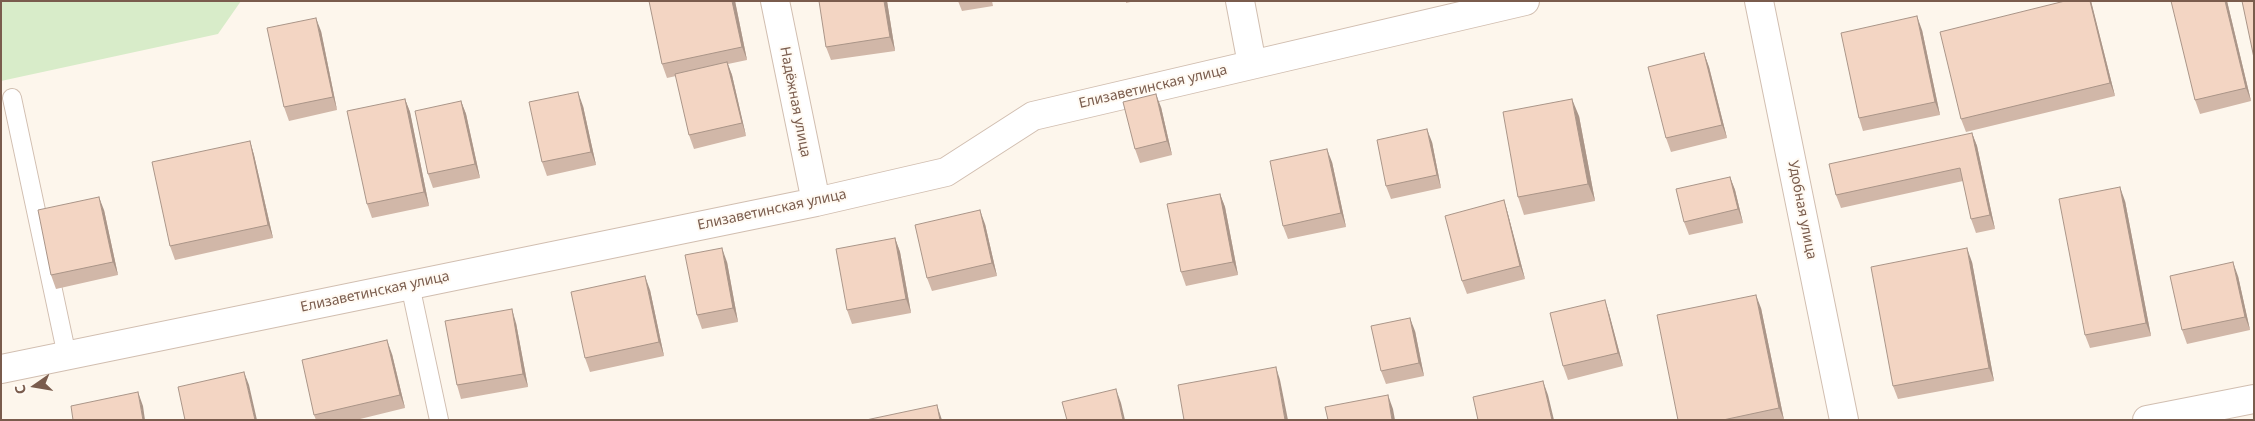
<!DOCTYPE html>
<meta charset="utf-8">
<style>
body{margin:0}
#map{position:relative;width:2255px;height:421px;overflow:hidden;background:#fdf6ec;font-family:"Noto Sans",sans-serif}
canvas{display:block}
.frame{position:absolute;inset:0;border:2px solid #7a5c4d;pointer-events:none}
.north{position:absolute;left:10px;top:361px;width:50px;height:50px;-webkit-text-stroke:4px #fffaf3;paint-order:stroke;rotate:257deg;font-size:14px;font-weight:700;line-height:20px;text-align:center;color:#7a5c4d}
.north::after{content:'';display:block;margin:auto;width:18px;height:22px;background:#7a5c4d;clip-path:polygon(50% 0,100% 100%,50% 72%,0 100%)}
</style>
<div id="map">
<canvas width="2255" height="421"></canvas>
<div class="frame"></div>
<div class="north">С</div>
</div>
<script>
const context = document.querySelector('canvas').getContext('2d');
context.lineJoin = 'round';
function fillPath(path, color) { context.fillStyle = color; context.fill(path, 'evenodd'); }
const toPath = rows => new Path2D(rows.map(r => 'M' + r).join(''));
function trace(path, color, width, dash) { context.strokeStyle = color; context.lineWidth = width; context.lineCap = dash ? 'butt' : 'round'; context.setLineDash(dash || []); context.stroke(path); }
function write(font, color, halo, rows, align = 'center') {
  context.font = font + ' "Noto Sans",sans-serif'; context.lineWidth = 4; context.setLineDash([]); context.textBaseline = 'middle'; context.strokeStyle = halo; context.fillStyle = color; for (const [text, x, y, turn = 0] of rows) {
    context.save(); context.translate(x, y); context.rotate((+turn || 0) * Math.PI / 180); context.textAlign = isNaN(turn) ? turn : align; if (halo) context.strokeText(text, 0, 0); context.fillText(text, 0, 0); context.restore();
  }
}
fillPath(toPath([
 [1,1,241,1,218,34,1,81]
]), '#d8ecc9');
const lane = toPath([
 [12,98,67,356],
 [410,285,439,420]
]);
const street = toPath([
 [775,1,816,202],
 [1240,1,1252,64],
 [1759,1,1844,420],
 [1,369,816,202,946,172,1033,116,1525,1],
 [2147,420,2254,399]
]);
trace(lane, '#d1beb0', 20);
trace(street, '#d1beb0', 30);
trace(lane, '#fff', 18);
trace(street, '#fff', 28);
fillPath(toPath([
 [735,1,747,60,728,64,732,75,746,136,694,149,689,135,676,76,667,78,662,64],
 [887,1,895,51,831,60,826,47],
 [958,1,992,1,993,6,962,11],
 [1126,1,1135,1,1126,3],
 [2065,1,2091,1,2093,9,2115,96,1966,132,1961,119],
 [2227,1,2251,101,2200,114,2195,100],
 [1922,30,1940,115,1863,131,1859,118],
 [321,31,337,110,289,121,284,107],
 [1704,53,1709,67,1727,138,1671,152,1666,138],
 [405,99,410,112,429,206,372,218,367,204],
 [461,101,466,114,480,178,433,188,428,174],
 [583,106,596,165,547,176,542,162],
 [1161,107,1172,155,1140,163,1135,149],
 [1579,116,1595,201,1524,215,1518,197],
 [1972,133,1977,146,1995,229,1976,233,1971,219,1963,181,1841,208,1836,195],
 [250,141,254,155,273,238,175,260,170,246],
 [1432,142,1441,188,1391,199,1386,186],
 [1332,162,1346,227,1288,239,1283,226],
 [1730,177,1735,190,1743,223,1689,235,1684,222],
 [1220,194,1225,207,1238,275,1186,286,1181,272],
 [1504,200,1508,214,1525,279,1467,294,1462,281],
 [2125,201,2151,336,2090,348,2085,335],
 [104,210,118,275,56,289,51,275],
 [985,224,997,276,932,291,927,278],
 [895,238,900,252,911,313,852,324,847,310],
 [727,262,738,322,702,329,697,315],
 [1972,262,1994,381,1898,399,1893,386],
 [2238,276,2250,330,2187,344,2182,330],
 [650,290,664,356,590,372,585,358],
 [1761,308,1784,420,1678,420],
 [1609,313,1623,366,1568,380,1563,366],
 [516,323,528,387,461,399,457,385],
 [1415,331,1424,376,1386,384,1381,371],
 [392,354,405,408,356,420,316,420,314,415]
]), '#d1b7a8');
fillPath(toPath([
 [732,1,735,1,747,60,742,47],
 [884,1,887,1,895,51,890,37],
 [2090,1,2091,1,2093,9,2115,96,2110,83],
 [2225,1,2227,1,2251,101,2246,88],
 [1917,16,1922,30,1940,115,1935,102],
 [316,18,321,31,337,110,333,97],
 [1704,53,1709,67,1727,138,1722,125],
 [727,62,732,75,746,136,742,123],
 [578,92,583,106,596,165,591,152],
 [1156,94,1161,107,1172,155,1167,141],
 [405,99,410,112,429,206,424,192],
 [1572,99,1579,116,1595,201,1588,184],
 [461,101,466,114,480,178,475,164],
 [1427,129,1432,142,1441,188,1437,175],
 [1972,133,1977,146,1995,229,1990,215],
 [250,141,254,155,273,238,268,225],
 [1327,149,1332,162,1346,227,1341,213],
 [1730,177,1735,190,1743,223,1738,209],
 [2120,187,2125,201,2151,336,2146,323],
 [1220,194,1225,207,1238,275,1233,262],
 [99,197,104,210,118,275,113,262],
 [1504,200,1508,214,1525,279,1520,266],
 [980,210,985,224,997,276,992,263],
 [895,238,900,252,911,313,906,299],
 [722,248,727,262,738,322,733,308],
 [1967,248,1972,262,1994,381,1989,368],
 [2233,262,2238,276,2250,330,2245,317],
 [645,276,650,290,664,356,659,342],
 [1756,295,1761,308,1784,420,1779,408],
 [1605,300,1609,313,1623,366,1618,353],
 [512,309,516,323,528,387,523,374],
 [1410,318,1415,331,1424,376,1419,363],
 [387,340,392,354,405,408,400,395],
 [1276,367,1280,380,1288,420,1285,420],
 [244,372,249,385,257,420,255,420],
 [1543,381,1548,395,1554,420,1552,420],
 [1116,389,1121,403,1125,420,1123,420],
 [138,392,143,406,145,420,143,420],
 [1388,395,1393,409,1395,420,1392,420],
 [937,405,942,420,940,420]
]), '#aa9588');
const building = toPath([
 [649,1,732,1,742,47,662,64,649,1],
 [819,1,884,1,890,37,826,47,819,1],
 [2065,1,2090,1,2110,83,1961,119,1940,32,2065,1],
 [2171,1,2225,1,2246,88,2195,100,2171,1],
 [2242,1,2254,1,2254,58,2242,1],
 [1917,16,1935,102,1859,118,1841,33,1917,16],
 [316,18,333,97,284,107,267,28,316,18],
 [1704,53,1722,125,1666,138,1648,67,1704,53],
 [727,62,742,123,689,135,675,74,727,62],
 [578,92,591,152,542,162,529,102,578,92],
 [1156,94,1167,141,1135,149,1123,102,1156,94],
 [405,99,424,192,367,204,347,111,405,99],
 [1572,99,1588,184,1518,197,1503,112,1572,99],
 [461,101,475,164,428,174,415,111,461,101],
 [1427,129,1437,175,1386,186,1377,140,1427,129],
 [1972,133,1990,215,1971,219,1960,168,1836,195,1829,164,1972,133],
 [250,141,268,225,170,246,152,162,250,141],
 [1327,149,1341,213,1283,226,1270,161,1327,149],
 [1730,177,1738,209,1684,222,1676,189,1730,177],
 [2120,187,2146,323,2085,335,2059,199,2120,187],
 [1220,194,1233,262,1181,272,1167,204,1220,194],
 [99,197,113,262,51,275,38,210,99,197],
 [1504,200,1520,266,1462,281,1445,216,1504,200],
 [980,210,992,263,927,278,915,225,980,210],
 [895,238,906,299,847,310,836,249,895,238],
 [722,248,733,308,697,315,685,255,722,248],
 [1967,248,1989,368,1893,386,1871,267,1967,248],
 [2233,262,2245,317,2182,330,2170,276,2233,262],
 [645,276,659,342,585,358,571,292,645,276],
 [1756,295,1779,408,1723,420,1678,420,1657,315,1756,295],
 [1605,300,1618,353,1563,366,1550,313,1605,300],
 [512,309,523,374,457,385,445,321,512,309],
 [1410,318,1419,363,1381,371,1371,326,1410,318],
 [387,340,400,395,314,415,302,360,387,340],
 [1276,367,1285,420,1184,420,1178,385,1276,367],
 [244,372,255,420,185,420,178,387,244,372],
 [1543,381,1552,420,1478,420,1473,397,1543,381],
 [1116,389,1123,420,1067,420,1062,402,1116,389],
 [138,392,143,420,73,420,71,406,138,392],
 [1388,395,1392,420,1328,420,1325,407,1388,395],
 [937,405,940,420,866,420,937,405]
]);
fillPath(building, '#f3d5c3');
trace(building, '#aa9588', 1);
write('14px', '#7a5c4d', '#fffaf3', [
 ["Елизаветинская улица",1153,87,-13],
 ["Надёжная улица",795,102,79],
 ["Елизаветинская улица",772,210,-12],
 ["Удобная улица",1802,210,79],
 ["Елизаветинская улица",375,292,-12]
]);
</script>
